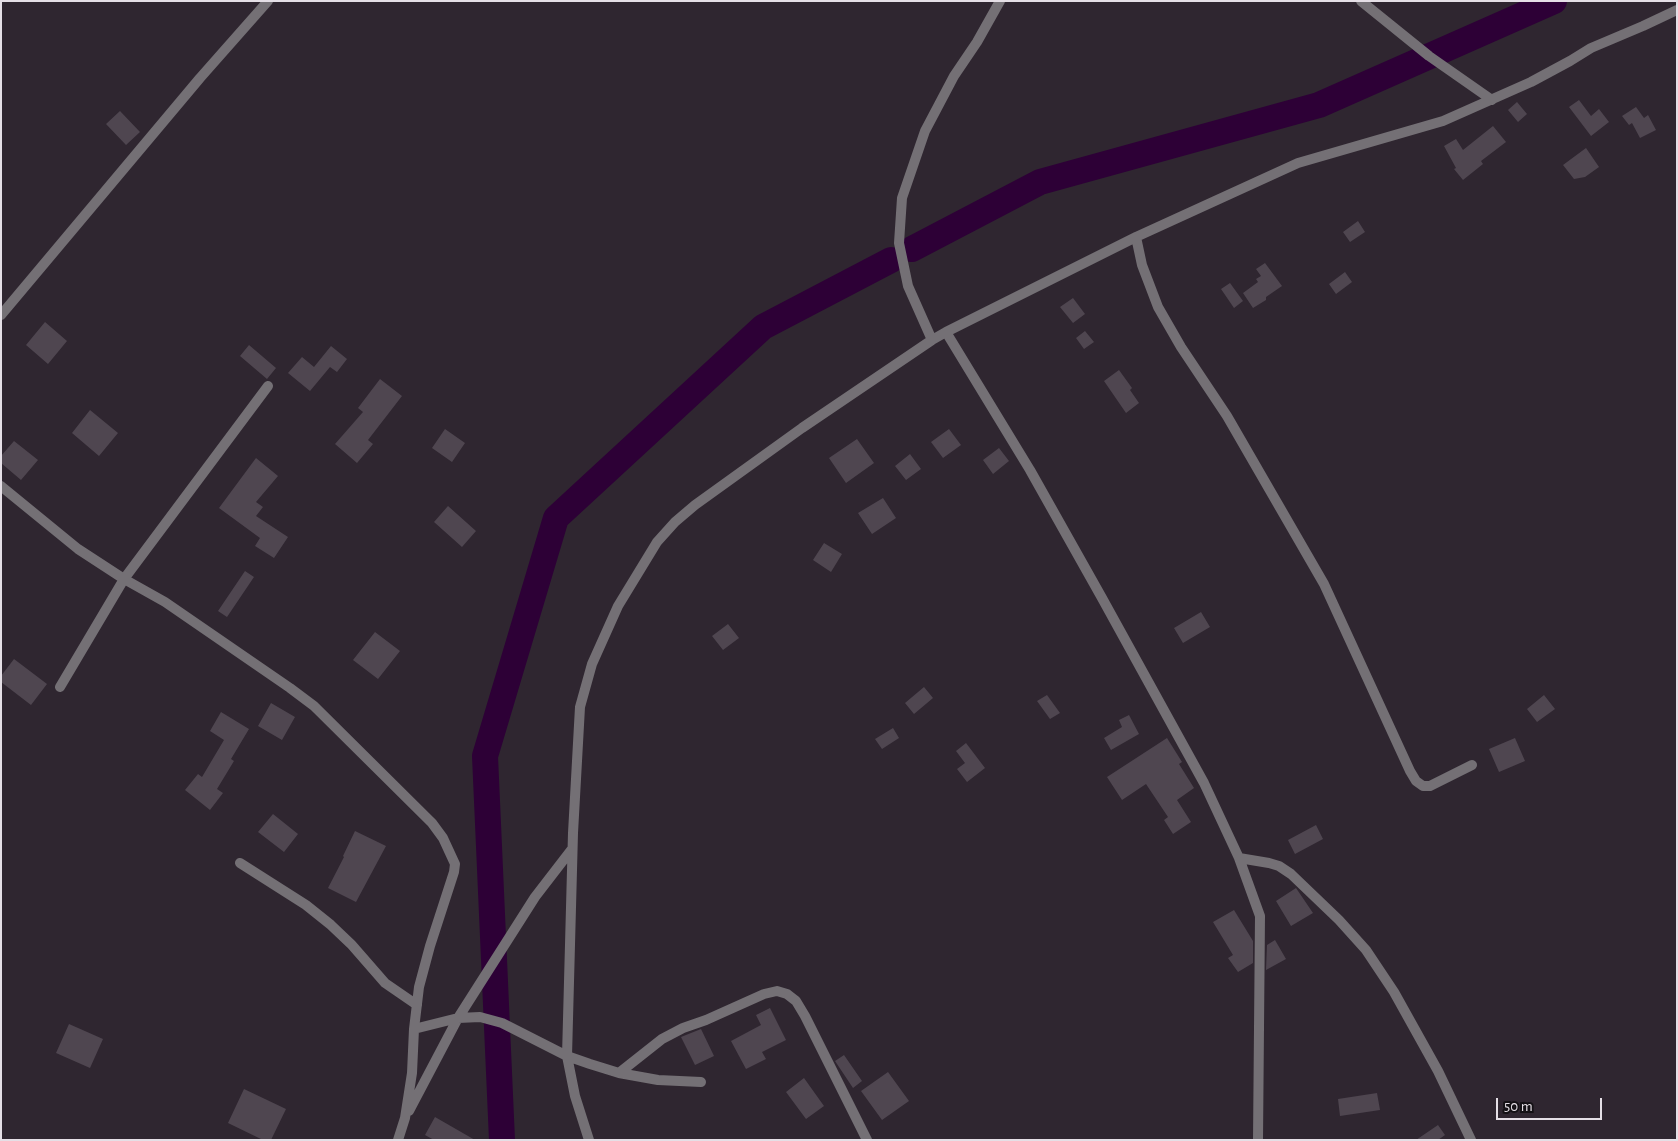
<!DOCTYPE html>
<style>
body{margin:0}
#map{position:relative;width:1678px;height:1141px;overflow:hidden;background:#2f2630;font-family:"Alegreya Sans",sans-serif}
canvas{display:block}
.frame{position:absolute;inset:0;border:2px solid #e5dfe6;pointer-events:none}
.scale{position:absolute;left:1496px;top:1098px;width:106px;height:22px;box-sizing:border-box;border:2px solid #e5dfe6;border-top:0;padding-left:6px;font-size:15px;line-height:18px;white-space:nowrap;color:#e5dfe6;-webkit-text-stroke:4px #141115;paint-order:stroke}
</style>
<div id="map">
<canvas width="1678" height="1141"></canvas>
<div class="frame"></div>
<div class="scale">50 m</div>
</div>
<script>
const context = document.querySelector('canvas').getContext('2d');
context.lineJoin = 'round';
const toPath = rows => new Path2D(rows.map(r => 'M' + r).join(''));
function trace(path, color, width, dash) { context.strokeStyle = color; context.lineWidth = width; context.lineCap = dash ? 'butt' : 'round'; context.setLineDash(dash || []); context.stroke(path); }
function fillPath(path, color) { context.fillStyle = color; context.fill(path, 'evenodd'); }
trace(toPath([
 [912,249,1040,182,1319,105,1554,1],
 [502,1140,485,756,556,518,763,327,891,260]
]), '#2d0036', 26);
fillPath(toPath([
 [1579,100,1591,116,1599,109,1609,122,1591,136,1569,107],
 [1517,102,1527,114,1518,122,1508,110],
 [1636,107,1644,118,1648,115,1656,130,1640,138,1632,123,1629,125,1622,116],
 [120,111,140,132,126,145,106,124],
 [1493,126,1506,142,1481,161,1483,164,1463,180,1454,169,1456,168,1444,146,1456,139,1463,150],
 [1586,148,1599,167,1585,177,1574,179,1563,165],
 [1358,221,1365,232,1350,242,1343,232],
 [1265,263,1282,286,1266,297,1266,300,1253,308,1243,293,1258,282,1256,279,1261,276,1256,269],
 [1345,272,1352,282,1336,294,1329,284],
 [1230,283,1243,301,1234,308,1221,289],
 [1073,298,1085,314,1073,323,1060,307],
 [45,322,67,341,48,364,26,345],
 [1085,331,1094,342,1084,349,1076,338],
 [249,345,276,368,267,379,240,356],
 [331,346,347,359,337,372,330,367,310,391,288,373,302,357,314,367],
 [1119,370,1132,388,1130,390,1139,403,1126,413,1104,381],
 [380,379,402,396,368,440,373,444,357,463,335,444,363,412,358,408],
 [90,410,118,433,99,456,72,433],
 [445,429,465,443,452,462,432,448],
 [949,429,961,445,943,458,931,442],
 [857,439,874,463,846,483,829,458],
 [14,441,38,460,21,480,1,463,1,456],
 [999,448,1009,461,993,474,983,460],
 [910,454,921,469,906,480,895,466],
 [256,458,278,476,256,502,263,507,256,516,288,537,274,558,255,546,260,538,219,508],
 [883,498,896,518,872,534,858,513],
 [448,506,476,531,462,547,434,522],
 [824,543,842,554,831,572,813,560],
 [245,571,254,577,227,617,218,611],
 [1201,612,1210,627,1183,643,1174,628],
 [728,624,739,638,723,650,712,636],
 [375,632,400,651,378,679,353,660],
 [14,659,47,684,31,705,1,682,1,676],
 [924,687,933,698,914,714,905,703],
 [1047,695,1060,713,1050,719,1037,701],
 [1544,695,1555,709,1537,722,1527,709],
 [271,703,295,717,282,740,258,726],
 [221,712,249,729,231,759,234,761,217,789,223,793,210,810,185,790,198,774,202,777,224,740,210,731],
 [1129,715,1139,734,1111,750,1104,738,1122,727,1119,720],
 [893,728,899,738,882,749,875,739],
 [1167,738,1182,762,1179,764,1194,788,1177,800,1191,822,1173,834,1164,820,1168,817,1146,784,1122,800,1107,777],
 [1515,738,1525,761,1499,772,1489,749],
 [966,743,985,768,967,782,957,769,965,763,956,751],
 [273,814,298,834,284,852,258,832],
 [1316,825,1323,839,1295,854,1288,840],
 [355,831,386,846,356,902,328,888,344,857,343,856],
 [1296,888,1313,913,1291,926,1276,901],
 [1234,910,1253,941,1253,963,1238,972,1228,958,1233,955,1213,922],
 [1275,940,1286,959,1266,970,1267,945],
 [770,1008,786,1040,762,1052,766,1059,746,1069,731,1041,761,1025,756,1015],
 [69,1024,103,1039,90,1068,56,1053],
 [701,1029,714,1056,695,1065,681,1037],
 [844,1055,862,1081,853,1088,835,1061],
 [888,1072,909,1101,882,1120,861,1091],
 [804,1078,824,1106,806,1119,786,1092],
 [244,1089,286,1109,271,1140,263,1140,228,1123],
 [1377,1093,1380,1110,1340,1116,1338,1099],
 [435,1117,475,1140,434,1140,425,1135],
 [1438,1125,1445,1135,1438,1140,1416,1140]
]), '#4f4650');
trace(toPath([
 [1361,1,1429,56,1492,100],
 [1136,237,1142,265,1158,307,1181,347,1227,416,1324,584,1410,771,1416,781,1423,786,1430,786,1472,765],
 [1,315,200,78,268,1],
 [946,332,1030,470,1102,598,1204,783,1239,858,1260,916,1258,1140],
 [932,340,908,286,899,243,902,198,925,131,954,76,977,42,1000,1],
 [1,486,78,549,124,579,165,602,290,688,314,706,432,823,443,838,455,864,454,872,430,946,419,987,414,1029,412,1073,405,1118,398,1140],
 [60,687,124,579,268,386],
 [1239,858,1269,863,1279,866,1291,874,1339,920,1366,950,1394,992,1438,1071,1471,1140],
 [240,863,306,905,331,925,351,944,385,983,417,1005],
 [414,1029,458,1018,480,1017,502,1023,567,1056,590,1064,619,1073,658,1080,701,1082],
 [619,1073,662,1039,683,1028,706,1020,764,994,777,991,787,994,796,1001,805,1016,867,1140],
 [409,1111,458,1018,535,897,572,849],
 [589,1140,575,1096,567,1056,573,833,580,707,592,664,618,606,657,542,675,522,695,505,802,428,932,340,946,332,1136,237,1298,163,1443,121,1531,82,1570,61,1591,48,1643,26,1677,10]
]), '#747075', 10);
</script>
